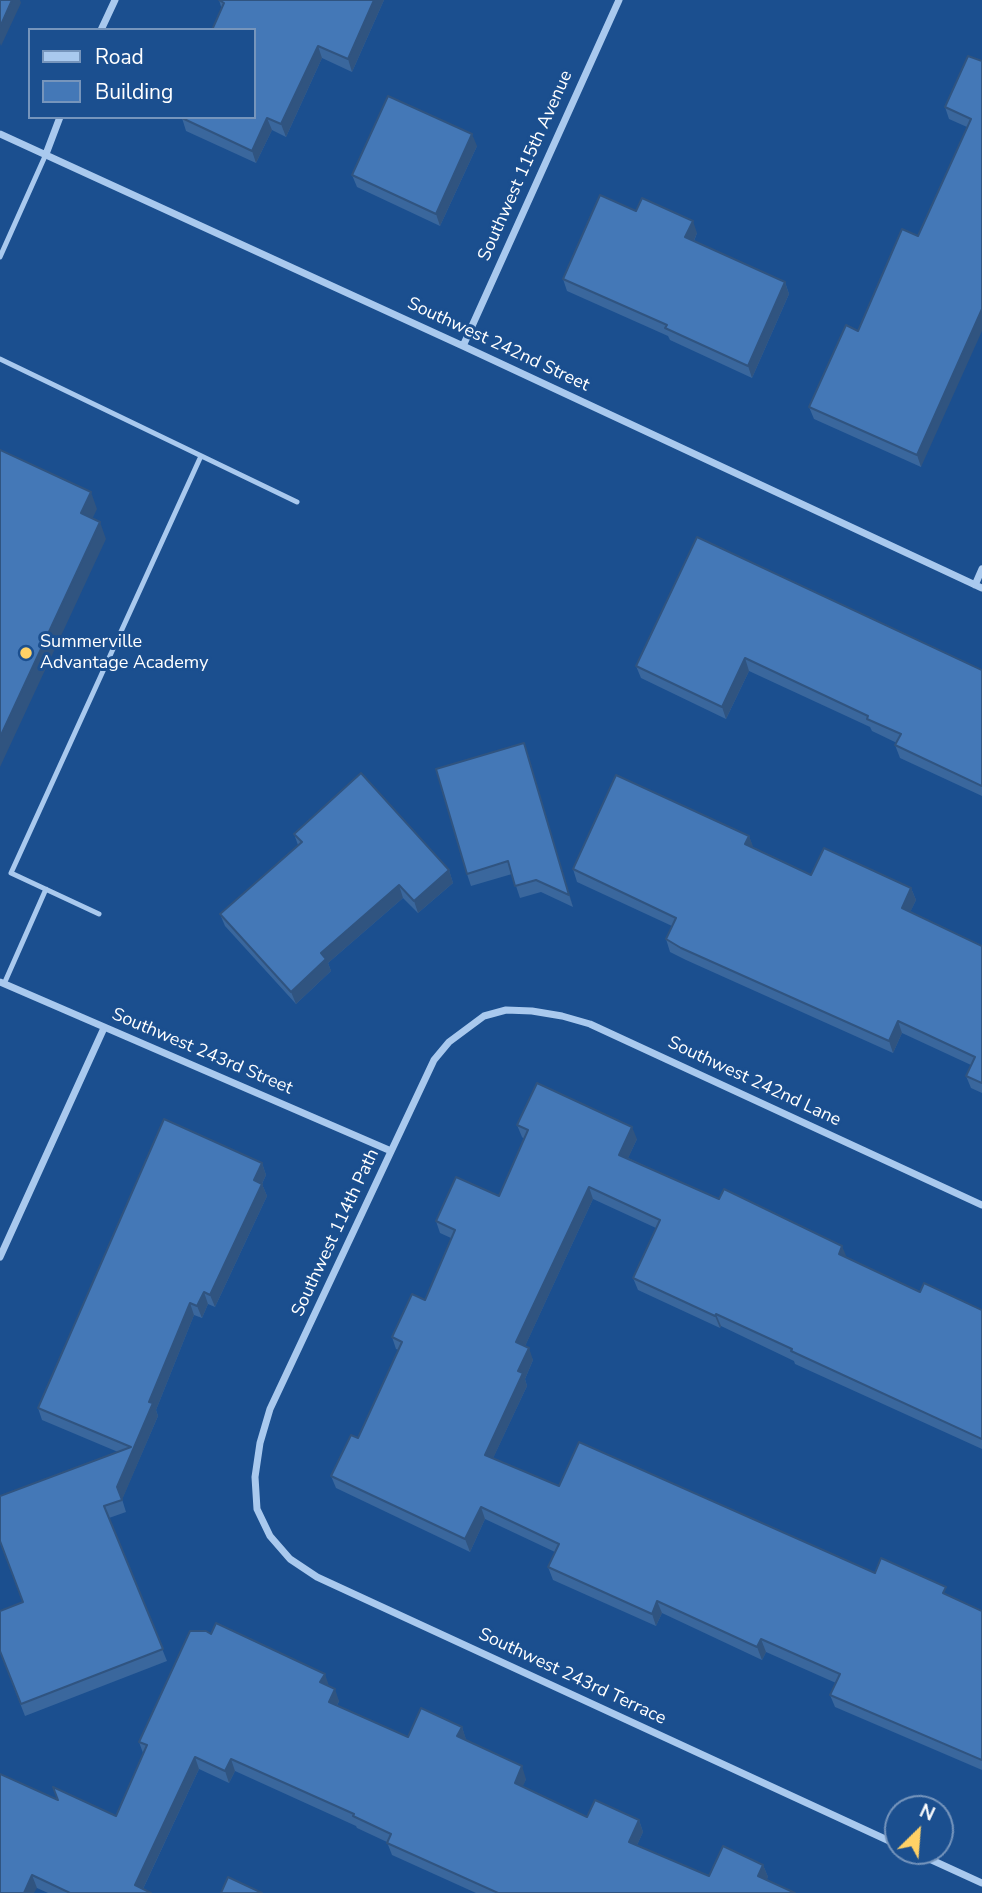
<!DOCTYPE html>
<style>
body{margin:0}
#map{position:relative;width:982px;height:1893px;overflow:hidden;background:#1b4f8f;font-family:"Nunito Sans",sans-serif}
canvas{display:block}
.legend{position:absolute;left:28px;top:28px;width:228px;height:91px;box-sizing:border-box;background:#1b4f8f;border:2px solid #7695bc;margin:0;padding:9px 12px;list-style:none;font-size:21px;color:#fff}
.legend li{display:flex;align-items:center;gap:14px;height:35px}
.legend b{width:35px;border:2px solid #7695bc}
.north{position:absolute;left:884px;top:1795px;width:70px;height:70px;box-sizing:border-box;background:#1b4f8f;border:2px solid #7695bc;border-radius:50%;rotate:25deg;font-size:19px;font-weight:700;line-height:28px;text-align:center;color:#fff}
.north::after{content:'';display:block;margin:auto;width:24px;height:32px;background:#ffd166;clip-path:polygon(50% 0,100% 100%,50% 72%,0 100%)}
</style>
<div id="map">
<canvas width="982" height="1893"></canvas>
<ul class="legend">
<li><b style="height:9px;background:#a9c9ee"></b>Road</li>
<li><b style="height:19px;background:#4478b7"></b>Building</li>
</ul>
<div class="north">N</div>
</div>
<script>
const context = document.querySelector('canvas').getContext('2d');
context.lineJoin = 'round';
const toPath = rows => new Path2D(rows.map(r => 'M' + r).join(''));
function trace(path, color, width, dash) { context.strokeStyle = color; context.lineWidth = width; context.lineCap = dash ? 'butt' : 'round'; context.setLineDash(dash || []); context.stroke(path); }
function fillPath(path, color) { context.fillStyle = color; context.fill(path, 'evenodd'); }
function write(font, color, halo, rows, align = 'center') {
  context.font = font + ' "Nunito Sans",sans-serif'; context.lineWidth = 6; context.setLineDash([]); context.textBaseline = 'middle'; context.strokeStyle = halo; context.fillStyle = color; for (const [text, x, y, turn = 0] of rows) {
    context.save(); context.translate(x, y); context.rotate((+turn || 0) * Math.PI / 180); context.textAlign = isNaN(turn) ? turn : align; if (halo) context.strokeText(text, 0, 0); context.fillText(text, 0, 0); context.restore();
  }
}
trace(toPath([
 [0,257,46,154],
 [0,359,297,502],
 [99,914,11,873,201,456],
 [4,984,46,889]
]), '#a9c9ee', 5);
trace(toPath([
 [101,30,115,0],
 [0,134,463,346,982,588],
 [46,154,60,117],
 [463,346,619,0],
 [975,585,982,569],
 [0,982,391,1151],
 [0,1257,104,1028],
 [898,1845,317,1577,290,1559,270,1536,257,1509,255,1477,260,1443,270,1409,434,1060,449,1042,484,1016,506,1010,532,1011,562,1016,590,1024,982,1205],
 [912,1851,982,1883]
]), '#a9c9ee', 7);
fillPath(toPath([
 [219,0,384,0,352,72,322,58,286,137,272,130,256,163,186,131,182,118,254,117],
 [982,62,921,467,814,419,809,407,918,236,967,127,949,119,945,107],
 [477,146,440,226,357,187,352,175],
 [636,211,697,233,694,241,785,282,789,294,752,378,670,340,668,336,567,291,563,279],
 [697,537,982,670,982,796,900,758,895,745,897,743,872,731,870,727,749,671,726,719,641,678,636,666],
 [524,743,528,756,573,907,541,892,520,898,512,874,471,886,467,874],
 [294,834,449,870,453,883,418,913,403,898,328,963,331,971,296,1004,225,926,220,914,298,845],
 [749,836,753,848,811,875,911,888,916,900,910,912,982,946,982,1093,971,1088,966,1076,971,1065,902,1033,893,1053,686,960,670,952,666,939,672,926,577,882,573,869],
 [517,1125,637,1139,628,1158,920,1292,982,1310,982,1449,795,1364,794,1361,721,1326,720,1328,638,1290,633,1278,656,1228,593,1199,525,1346,533,1360,525,1379,527,1386,493,1458,559,1486,875,1573,949,1596,982,1611,982,1770,835,1707,830,1695,836,1683,766,1652,762,1660,662,1613,656,1626,553,1580,548,1567,555,1552,485,1519,470,1552,336,1488,331,1476,358,1438,399,1350,396,1349,392,1337,425,1300,451,1238,440,1233,436,1221,499,1196,524,1139,522,1137],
 [262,1163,266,1175,262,1184,267,1196,215,1307,208,1304,202,1318,194,1315,156,1410,158,1416,122,1499,126,1512,109,1518,167,1661,25,1716,0,1652,23,1602,118,1452,42,1420,38,1408],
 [329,1686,339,1701,337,1706,408,1737,462,1727,466,1740,526,1779,522,1787,587,1817,639,1820,643,1832,637,1845,709,1876,763,1865,768,1877,766,1880,795,1893,476,1893,392,1855,387,1842,357,1828,356,1826,235,1771,229,1783,199,1769,143,1889,151,1893,48,1893,37,1888,0,1893,116,1816,143,1753,139,1742]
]), '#3a679d');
fillPath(toPath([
 [12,0,20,0,21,3,1,46,0,43,0,27],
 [374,0,384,0,352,72,348,59],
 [318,46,322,58,286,137,281,124],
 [267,118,272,130,256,163,252,151],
 [472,134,477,146,440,226,436,214],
 [693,221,697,233,690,250,685,237],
 [785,282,789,294,752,378,748,366],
 [982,309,982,331,921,467,917,455],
 [91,492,97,509,87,530,81,513],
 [100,522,106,539,0,767,0,737],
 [745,658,749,671,726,719,722,707],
 [524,743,528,756,573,907,569,895],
 [749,836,754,849,745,844],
 [449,870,453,883,418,913,414,901],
 [399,885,403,898,328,963,331,971,296,1004,291,992,321,953],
 [911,888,916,900,906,921,902,908],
 [898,1021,902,1033,893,1053,889,1041],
 [632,1127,637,1139,624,1167,619,1155],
 [262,1163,266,1175,258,1192,254,1180],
 [262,1184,267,1196,215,1307,210,1295],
 [589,1187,593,1199,521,1355,516,1342],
 [842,1246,847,1258,839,1254],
 [204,1292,208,1304,202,1318,197,1306],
 [190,1303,194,1315,156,1410,158,1416,122,1500,117,1487,149,1402],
 [716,1314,721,1326,720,1328,715,1316],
 [529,1348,533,1360,525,1379,527,1386,489,1467,485,1455,518,1371],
 [481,1507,485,1519,470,1552,465,1539],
 [657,1601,662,1613,656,1626,652,1614],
 [761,1639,766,1652,762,1660,757,1647],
 [325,1674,329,1686,320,1682],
 [335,1689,339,1701,333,1714,329,1702],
 [462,1727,466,1739,462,1749,457,1736],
 [195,1757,199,1769,141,1893,135,1885],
 [231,1759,235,1771,229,1783,225,1771],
 [522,1766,526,1779,519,1796,515,1783],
 [639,1820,643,1832,633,1854,629,1842],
 [763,1865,768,1877,763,1888,758,1876],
 [32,1875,37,1888,34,1893,24,1893]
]), '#305480');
const building = toPath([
 [0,0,12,0,0,27,0,0],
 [219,0,374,0,348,59,318,46,281,124,267,118,252,151,182,118,182,117,254,117,254,30,212,30,224,3,219,0],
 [968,56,982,61,982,309,917,455,809,407,846,325,858,331,902,229,918,236,971,119,945,107,968,56],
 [388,96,472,134,436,214,352,175,388,96],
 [600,195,636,211,642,198,693,221,685,237,785,282,748,366,665,328,667,325,563,279,600,195],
 [0,450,91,492,81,513,100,522,0,737,0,450],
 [697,537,982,670,982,786,895,745,901,734,867,719,868,716,745,658,722,707,636,666,697,537],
 [524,743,569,895,536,880,515,886,508,861,467,874,436,769,524,743],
 [361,773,449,870,414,901,399,885,321,953,326,959,291,992,220,914,302,842,294,834,361,773],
 [616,775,749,836,745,844,811,875,824,848,911,888,902,908,982,946,982,1083,966,1076,975,1057,898,1021,889,1041,681,948,666,939,676,918,573,869,616,775],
 [537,1083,632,1127,619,1155,719,1199,724,1189,842,1246,839,1254,920,1292,924,1283,982,1310,982,1439,791,1351,792,1349,716,1314,715,1316,633,1278,660,1220,589,1187,516,1342,529,1348,518,1371,523,1373,485,1455,559,1486,579,1442,875,1573,881,1558,946,1587,943,1593,982,1611,982,1760,830,1695,840,1674,761,1639,757,1647,657,1601,652,1614,548,1567,559,1544,481,1507,465,1539,331,1476,351,1435,358,1438,402,1342,392,1337,412,1294,425,1300,455,1230,436,1221,456,1177,499,1196,528,1130,517,1125,537,1083],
 [164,1119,262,1163,254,1180,262,1184,210,1295,204,1292,197,1306,190,1303,149,1402,153,1403,117,1487,122,1500,104,1506,163,1649,21,1704,0,1651,0,1611,23,1602,0,1541,0,1496,131,1447,38,1408,164,1119],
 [216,1623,325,1674,320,1682,335,1689,329,1702,408,1737,421,1708,462,1727,457,1736,522,1766,515,1783,587,1817,595,1800,639,1820,629,1842,709,1876,723,1846,763,1865,758,1876,795,1893,498,1893,387,1843,391,1834,353,1816,354,1814,231,1759,225,1771,195,1757,135,1885,151,1893,70,1893,32,1875,24,1893,0,1893,0,1774,58,1800,53,1787,116,1816,147,1745,139,1742,190,1631,206,1631,211,1634,216,1623],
 [228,1877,262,1893,221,1893,228,1877]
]);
fillPath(building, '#4478b7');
trace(building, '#305480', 2);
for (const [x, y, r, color] of [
 [26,653,7,"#ffd166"]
]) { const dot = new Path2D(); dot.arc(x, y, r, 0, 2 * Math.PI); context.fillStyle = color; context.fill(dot); trace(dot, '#1b4f8f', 2.5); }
write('18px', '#fff', '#1b4f8f', [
 ["Southwest 115th Avenue",526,166,-66],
 ["Southwest 242nd Street",498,345,25],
 ["Southwest 243rd Street",202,1052,23],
 ["Southwest 242nd Lane",754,1082,25],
 ["Southwest 114th Path",336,1233,-65],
 ["Southwest 243rd Terrace",572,1677,25]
]);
write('18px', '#fff', '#1b4f8f', [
 ["Summerville",40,643],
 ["Advantage Academy",40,664]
], 'left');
</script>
